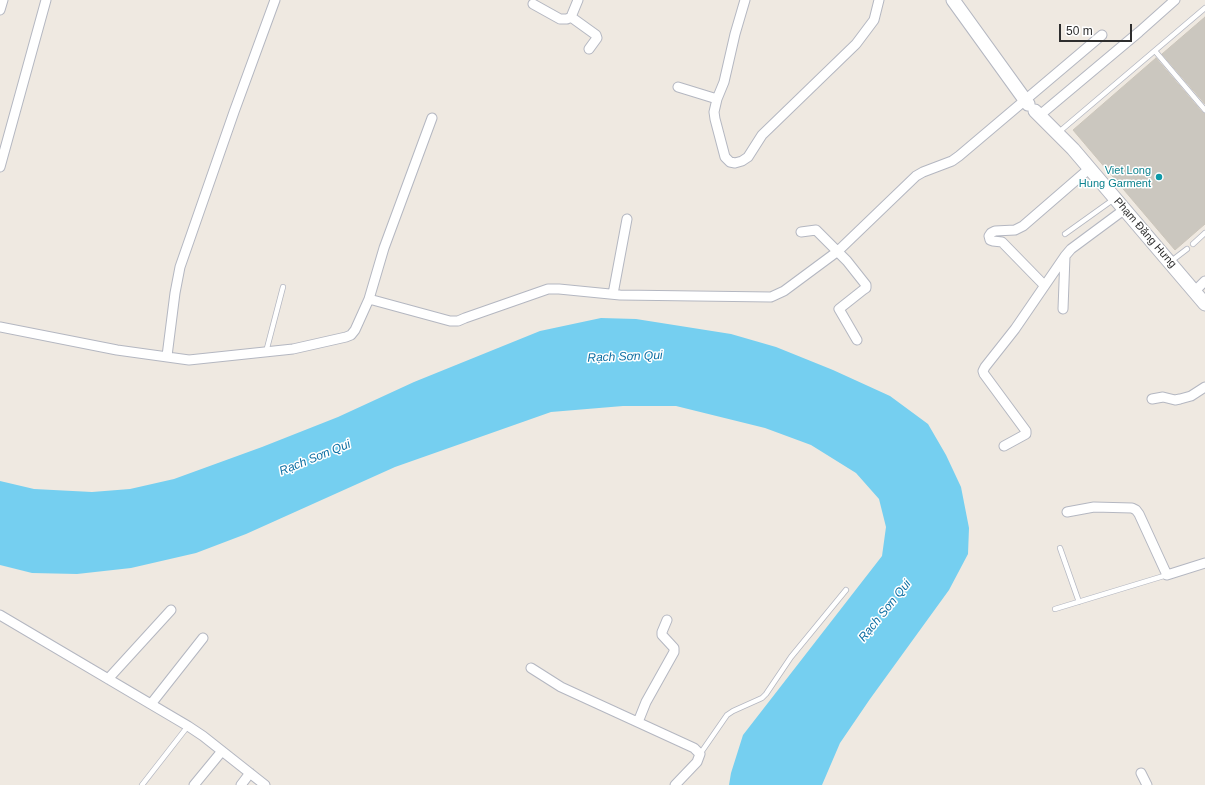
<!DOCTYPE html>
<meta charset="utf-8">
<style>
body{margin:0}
#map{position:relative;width:1205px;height:785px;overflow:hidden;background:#efe9e1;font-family:Helvetica,sans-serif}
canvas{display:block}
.scale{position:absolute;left:1059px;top:24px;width:73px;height:18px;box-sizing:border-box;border:2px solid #2e2e2e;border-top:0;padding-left:5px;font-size:12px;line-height:14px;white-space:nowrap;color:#2e2e2e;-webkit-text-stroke:3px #fff;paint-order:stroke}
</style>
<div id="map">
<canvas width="1205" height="785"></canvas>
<div class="scale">50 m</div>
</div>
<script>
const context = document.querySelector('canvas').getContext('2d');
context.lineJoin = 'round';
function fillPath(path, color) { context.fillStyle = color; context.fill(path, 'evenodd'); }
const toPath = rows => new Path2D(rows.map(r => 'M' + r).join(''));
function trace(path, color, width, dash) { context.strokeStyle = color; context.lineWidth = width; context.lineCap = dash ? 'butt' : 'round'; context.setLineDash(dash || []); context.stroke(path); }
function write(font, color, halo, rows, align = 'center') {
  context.font = font + ' Helvetica,sans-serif'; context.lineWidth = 3; context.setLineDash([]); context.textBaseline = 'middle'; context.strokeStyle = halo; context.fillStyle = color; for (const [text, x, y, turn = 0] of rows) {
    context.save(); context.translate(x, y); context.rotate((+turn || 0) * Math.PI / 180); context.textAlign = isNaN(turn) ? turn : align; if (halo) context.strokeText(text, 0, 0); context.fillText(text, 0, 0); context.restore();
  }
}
fillPath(toPath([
 [601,318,636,319,731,334,776,347,833,370,890,396,928,424,946,455,961,487,969,528,968,554,949,590,870,699,840,743,822,785,729,785,731,773,743,735,882,556,886,527,879,499,856,473,811,445,765,428,676,406,623,406,551,412,395,467,246,534,196,553,131,568,77,574,32,573,0,565,0,481,34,489,92,492,130,489,174,479,262,447,338,417,414,382,540,331]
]), '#75cff0');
const building = toPath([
 [1205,17,1205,104,1162,54,1205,17],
 [1156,58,1202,112,1205,114,1205,224,1175,250,1073,130,1156,58]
]);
fillPath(building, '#cbc7bf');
trace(building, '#cbc5ba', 1);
const lane = toPath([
 [1155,51,1205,110],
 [1059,132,1205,8],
 [1065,234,1114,199],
 [1193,244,1205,233],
 [1170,262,1187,249],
 [266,352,283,287],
 [1060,548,1079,602],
 [1055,609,1167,575],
 [700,754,727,715,733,711,762,698,766,694,791,657,846,590],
 [142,785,188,726]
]);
const street = toPath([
 [745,0,735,34,724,82,717,99,714,112,715,119,725,157,730,162,735,163,742,161,748,157,762,135,856,44,874,20,879,0],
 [533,4,560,19,567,19,571,17,578,0],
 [0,10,3,0],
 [571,17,596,35,597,38,589,49],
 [678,87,717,99],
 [1040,115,1139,32,1175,0],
 [0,167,46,0],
 [801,232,816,230,847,261,866,285,866,288,863,290,839,309,857,340],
 [1044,285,1002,242,993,241,990,240,989,236,991,233,995,231,1015,230,1023,226,1090,168],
 [1195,291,1205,281],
 [613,294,627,219],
 [369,299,384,248,432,118],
 [1063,309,1065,256],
 [0,327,117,350,189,360,293,349,346,337,351,335,355,330,369,299,450,321,458,321,465,318,548,289,559,289,620,295,771,297,784,291,838,251,916,176,923,172,952,161,959,156,1102,35],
 [167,356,175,293,180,267,234,112,275,0],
 [1152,399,1163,397,1175,400,1180,399,1191,396,1205,387],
 [1004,446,1026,434,1026,431,984,374,983,371,985,367,1015,329,1065,256,1071,249,1125,209],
 [1067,512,1094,507,1132,508,1136,510,1139,514,1167,575,1205,563],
 [0,615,188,726,203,736,265,785],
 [531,668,561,687,694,748,700,754,697,762,675,785],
 [108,679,171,610],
 [151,704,203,638],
 [638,722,646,702,674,652,674,648,662,635,662,632,667,620],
 [1141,773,1147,785],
 [194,785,222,751],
 [241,785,250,773]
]);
const secondary = toPath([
 [953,0,1028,104],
 [1035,111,1073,149,1205,304]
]);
trace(lane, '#b4b7c1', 6);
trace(street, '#b4b7c1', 11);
trace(secondary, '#b4b7c1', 15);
trace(lane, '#fff', 4.5);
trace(street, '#fff', 9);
trace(secondary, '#fff', 13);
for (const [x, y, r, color] of [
 [1159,177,4,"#0f9aa8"]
]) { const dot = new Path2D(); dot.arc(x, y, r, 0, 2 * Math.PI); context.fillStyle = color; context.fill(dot); trace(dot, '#fff', 1.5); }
write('11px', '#0d838f', '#fff', [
 ["Viet Long",1151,171],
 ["Hung Garment",1151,184]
], 'right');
write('11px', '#2e2e2e', '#fff', [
 ["Phạm Đăng Hưng",1145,233,49]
]);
write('italic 12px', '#0d6fa3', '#fff', [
 ["Rạch Sơn Qui",625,357,-2],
 ["Rạch Sơn Qui",315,458,-22],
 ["Rạch Sơn Qui",885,611,-51]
]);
</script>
